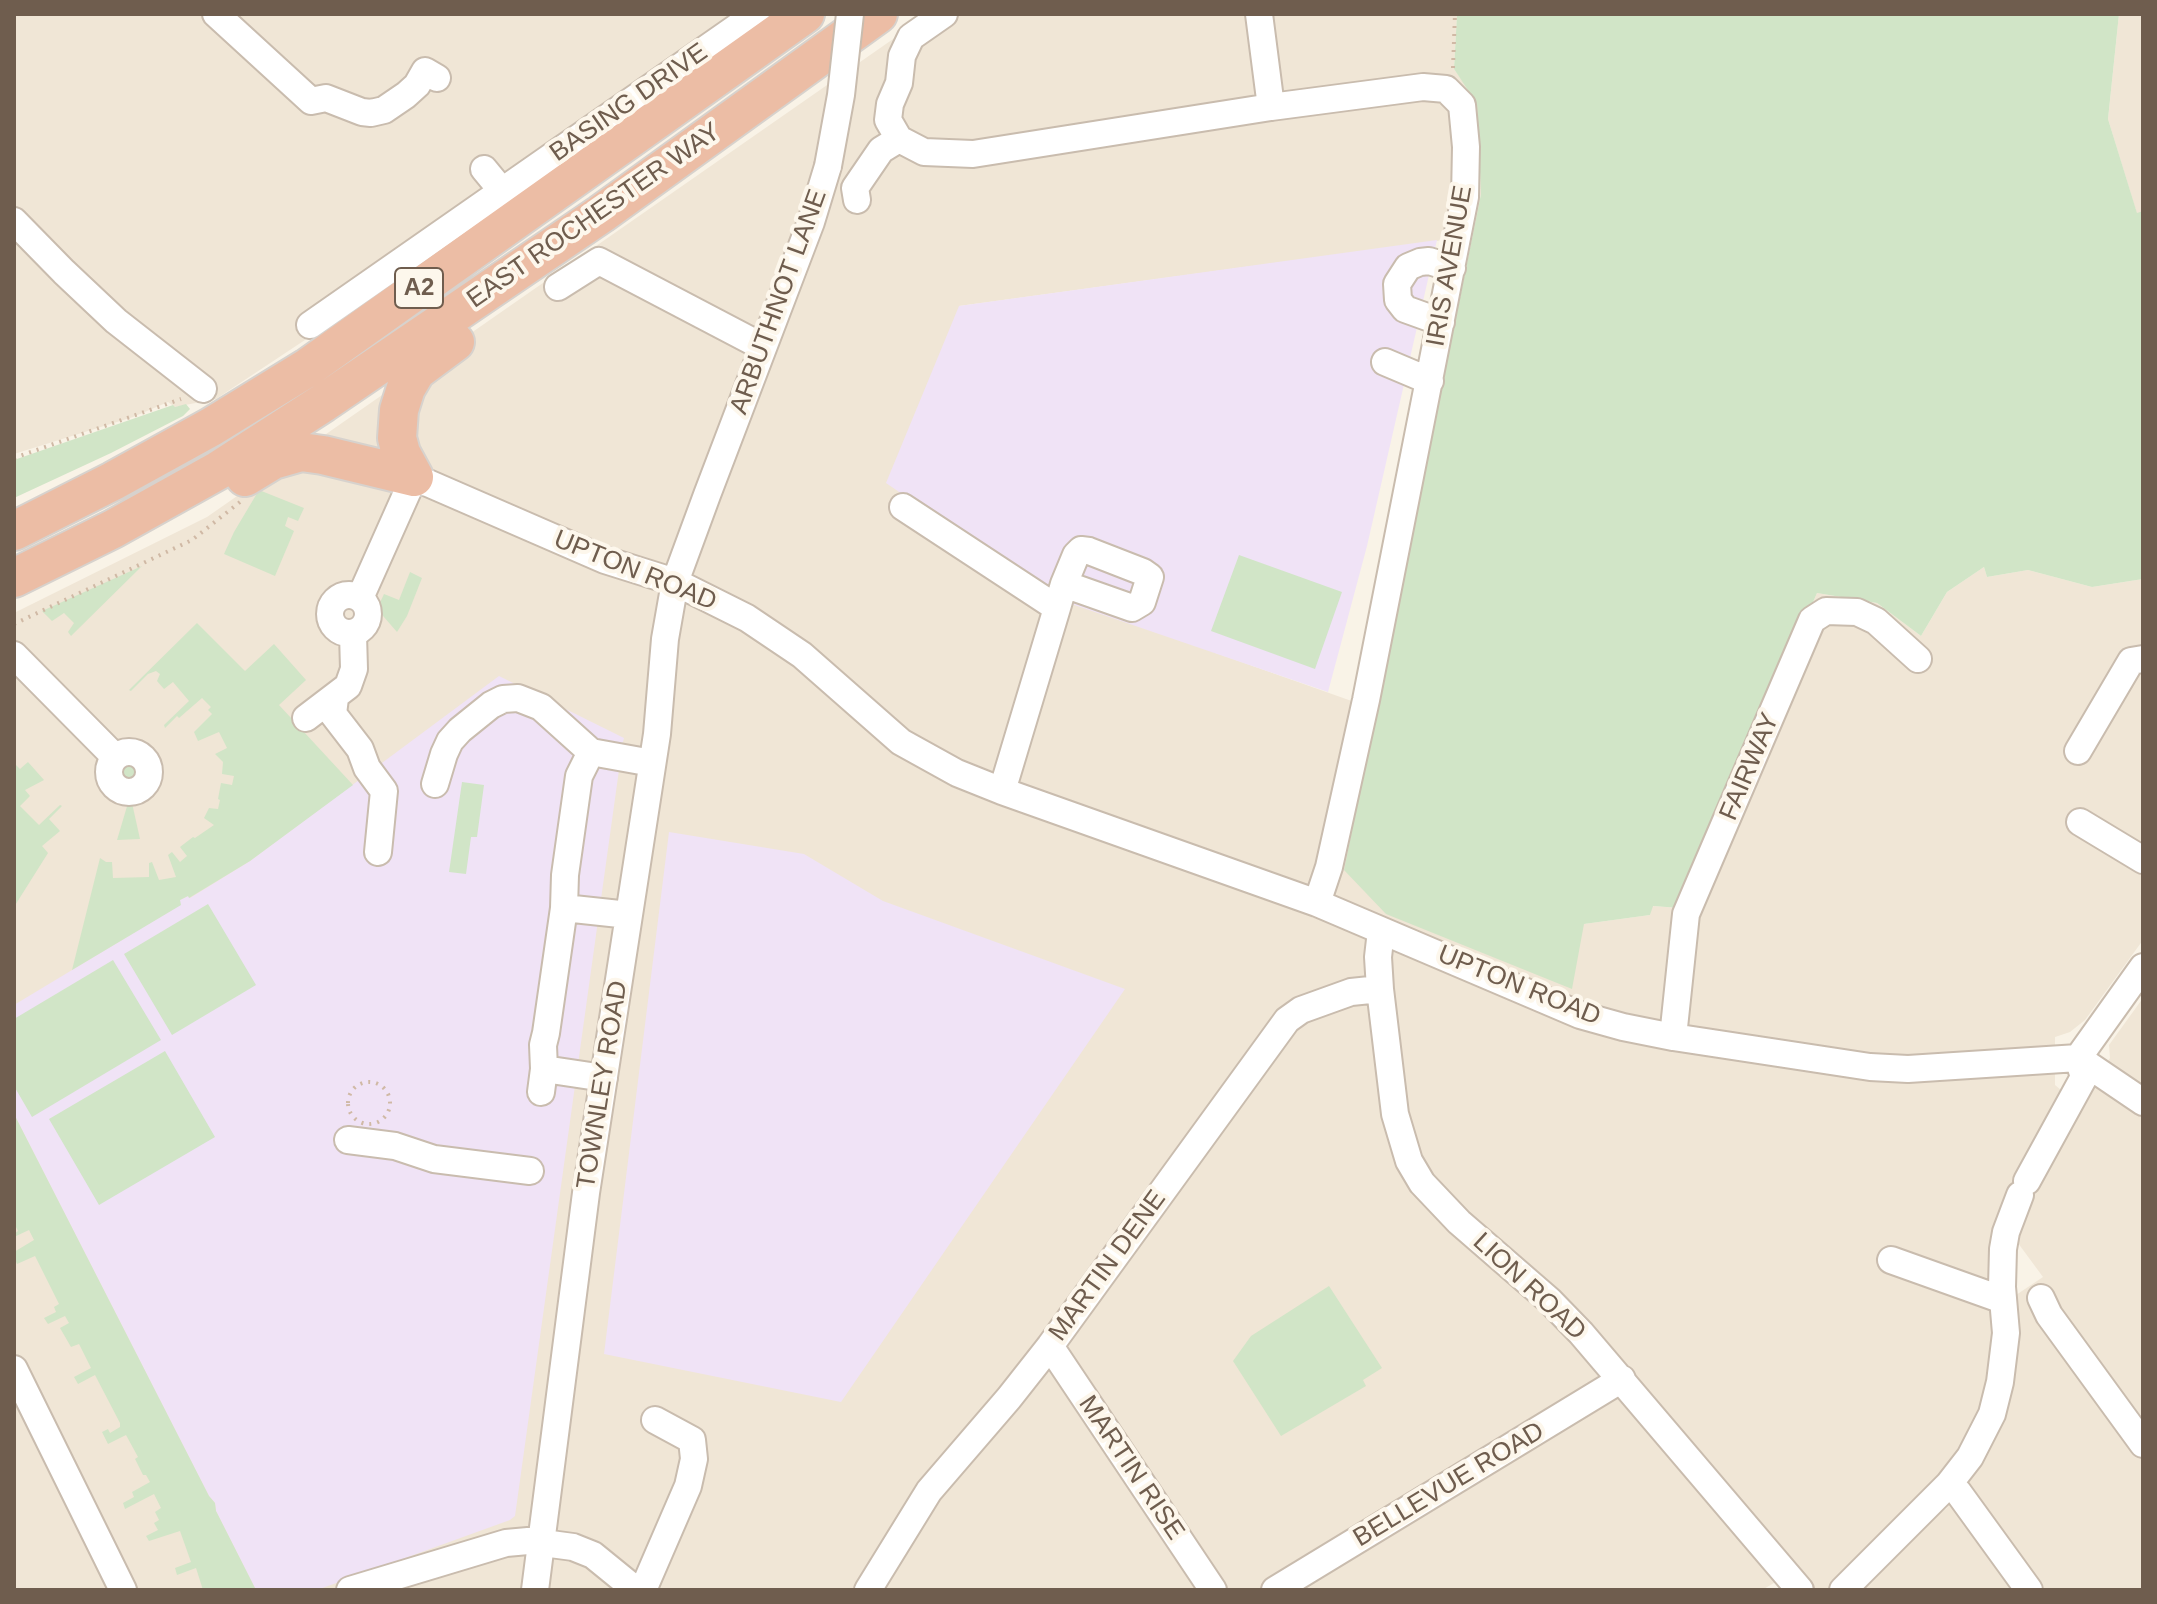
<!DOCTYPE html>
<style>
body{margin:0}
#map{position:relative;width:2157px;height:1604px;overflow:hidden;background:#f9f3e7;font-family:Arial,sans-serif}
canvas{display:block}
.frame{position:absolute;inset:0;border:16px solid #6f5d4e;pointer-events:none}
</style>
<div id="map">
<canvas width="2157" height="1604"></canvas>
<div class="frame"></div>
</div>
<script>
const context = document.querySelector('canvas').getContext('2d');
context.lineJoin = 'round';
function fillPath(path, color) { context.fillStyle = color; context.fill(path, 'evenodd'); }
const toPath = rows => new Path2D(rows.map(r => 'M' + r).join(''));
function trace(path, color, width, dash) { context.strokeStyle = color; context.lineWidth = width; context.lineCap = dash ? 'butt' : 'round'; context.setLineDash(dash || []); context.stroke(path); }
function write(font, color, halo, rows, align = 'center') {
  context.font = font + ' Arial,sans-serif'; context.lineWidth = 8; context.setLineDash([]); context.textBaseline = 'middle'; context.strokeStyle = halo; context.fillStyle = color; for (const [text, x, y, turn = 0] of rows) {
    context.save(); context.translate(x, y); context.rotate((+turn || 0) * Math.PI / 180); context.textAlign = isNaN(turn) ? turn : align; if (halo) context.strokeText(text, 0, 0); context.fillText(text, 0, 0); context.restore();
  }
}
fillPath(toPath([
 [14,14,777,14,314,334,216,399,175,407,168,402,133,417,14,454],
 [929,14,1457,14,1454,69,1478,104,1481,194,1473,236,959,306,1205,649,1377,710,1584,924,1650,915,1652,906,1680,908,1817,593,1877,603,1921,636,1947,592,1984,567,1987,577,2028,570,2092,587,2143,579,2143,940,2085,1020,2070,1032,2055,1037,2055,1085,2061,1090,2059,1103,2015,1192,1992,1383,1961,1459,1832,1590,1814,1590,1796,1570,1762,1590,14,1590,14,613,207,517],
 [2119,14,2143,14,2143,211,2137,214,2108,119],
 [2143,998,2143,1590,1852,1590,1893,1548,1947,1508,1959,1483,2012,1301,2016,1295,2043,1277,2015,1239,2026,1203,2089,1090,2110,1058,2109,1045]
]), '#f0e6d6');
fillPath(toPath([
 [1437,240,1367,546,1328,692,1054,598,886,483,959,306],
 [499,676,624,738,623,742,614,748,611,761,619,770,515,1516,510,1520,317,1590,256,1590,216,1511,215,1503,209,1496,14,1114,14,1005,180,905,180,900,188,896,190,898,250,861],
 [669,832,804,854,883,901,1125,989,841,1402,604,1354]
]), '#f0e3f6');
fillPath(toPath([
 [1457,14,2119,14,2108,119,2137,213,2143,211,2143,579,2092,587,2028,570,1987,577,1984,567,1947,592,1921,636,1877,603,1817,593,1680,908,1653,906,1650,915,1584,924,1572,989,1386,914,1344,870,1481,194,1477,104,1454,69],
 [186,404,190,409,183,416,111,453,14,498,14,460,173,405,175,407],
 [259,490,304,508,298,521,288,517,285,526,294,531,275,576,224,554,234,532],
 [1239,555,1342,592,1315,669,1211,631],
 [142,566,71,636,68,632,74,623,64,613,52,621,42,611],
 [410,572,422,578,407,616,397,632,377,609,384,594,399,600],
 [197,623,245,671,274,644,306,680,279,705,353,785,250,861,189,898,188,896,180,900,181,905,72,970,100,858,106,862,112,862,113,878,149,877,149,863,152,862,159,880,176,877,168,855,172,852,180,862,187,856,180,847,193,837,195,838,214,825,204,818,209,808,218,809,220,800,218,799,221,783,232,785,234,776,222,774,223,762,215,754,227,748,219,732,198,741,194,732,212,714,208,710,211,707,202,698,179,718,177,716,165,728,164,725,189,701,173,682,164,689,157,681,160,674,156,671,148,674,131,691,129,690],
 '115 772a13 13 0 1 1 26 0a13 13 0 1 1-26 0Z',
 [28,762,44,780,25,790,30,796,20,806,39,825,60,805,62,806,49,819,60,831,42,846,48,853,14,907,14,763,20,769],
 [462,782,484,785,477,837,471,837,466,874,449,872],
 [128,803,132,803,140,839,117,840],
 [208,904,256,985,172,1035,124,954],
 [113,960,161,1040,32,1117,14,1086,14,1019],
 [165,1051,215,1137,99,1205,49,1119],
 [14,1114,209,1496,215,1503,216,1511,256,1590,203,1590,196,1568,177,1575,175,1568,191,1562,180,1531,149,1541,146,1536,158,1530,154,1523,159,1520,155,1512,161,1508,154,1494,125,1509,123,1503,134,1497,132,1492,150,1482,146,1475,143,1475,135,1459,138,1457,126,1435,108,1444,102,1432,108,1429,110,1433,120,1427,120,1423,95,1375,78,1384,74,1377,91,1368,79,1344,71,1347,60,1328,69,1323,65,1316,48,1324,44,1318,56,1312,54,1307,59,1304,35,1256,17,1264,14,1257,14,1252,34,1240,29,1230,14,1237,14,1234,18,1231,14,1223],
 [1329,1286,1382,1368,1363,1380,1366,1386,1281,1436,1233,1361,1251,1336]
]), '#d1e5c7');
const minor = toPath([
 [216,14,311,101,326,98,362,112,371,113,384,110,406,95,417,85,425,71,437,78],
 [944,14,911,37,902,56,899,83,890,104,888,120,899,139,924,152,973,154,1271,107,1423,87,1446,89,1462,105,1466,147,1465,197,1366,700,1329,867,1317,903],
 [1259,14,1271,107],
 [484,169,503,192],
 [857,200,855,188,881,150,899,139],
 [14,221,64,272,116,321,203,389],
 [558,287,599,261,763,347],
 [1441,322,1405,309,1398,300,1397,284,1408,267,1420,262,1429,261,1452,268],
 [310,325,756,14],
 [1385,362,1430,381],
 [903,507,1057,608],
 '330 614a19 19 0 1 1 38 0a19 19 0 1 1-38 0Z',
 [360,598,414,477,605,560,675,582,747,618,802,655,901,742,957,773,1002,791,1317,903,1580,1015,1623,1027,1673,1037,1870,1067,1908,1069,2078,1058,2143,1102],
 [14,655,115,757],
 [335,698,333,714,360,749,367,768,384,791,378,852],
 [306,718,348,686,354,669,353,634],
 [2078,751,2131,661,2143,659],
 '109 772a20 20 0 1 1 40 0a20 20 0 1 1-40 0Z',
 [435,784,444,754,450,741,460,730,491,705,503,699,518,698,541,707,591,752],
 [1002,791,1057,608,1064,584,1076,555,1081,550,1089,551,1143,572,1150,577,1142,602,1132,608,1064,584],
 [2080,822,2143,860],
 [564,908,565,875,579,776,591,752,652,763],
 [1381,931,1378,957,1380,989,1395,1114,1409,1161,1422,1183,1459,1222,1549,1300,1581,1333,1800,1590],
 [1673,1037,1686,914,1812,620,1826,611,1857,612,1876,621,1918,659],
 [2078,1058,2143,967],
 [544,1069,604,1078],
 [541,1092,544,1069,543,1045,546,1033,564,908,629,915],
 [348,1140,395,1146,434,1159,530,1171],
 [2027,1181,2084,1077,2078,1058],
 [1891,1260,2003,1300],
 [2041,1298,2049,1315,2143,1444],
 [1050,1346,1213,1590],
 [14,1369,123,1590],
 [1949,1484,1958,1492,2029,1590],
 [350,1590,506,1543,528,1541,573,1547,593,1555,636,1590],
 [535,1590,586,1193,657,734,665,639,675,582,707,495,811,222,828,166],
 [643,1590,688,1486,694,1459,692,1440,655,1420],
 [868,1590,929,1491,1009,1398,1050,1346,1287,1020,1301,1010,1351,992,1380,989],
 [1275,1590,1622,1379],
 [1843,1590,1949,1484,1970,1457,1992,1414,2000,1382,2006,1333,2002,1287,2003,1249,2006,1232,2020,1195]
]);
const highway = toPath([
 [245,477,273,460,301,452,323,455,414,477],
 [414,477,401,453,397,438,399,410,406,388,416,371,455,342],
 [14,531,113,481,211,427,307,368,805,14],
 [14,578,113,529,219,470,323,403,601,214,878,14]
]);
trace(minor, '#c9bcae', 30);
trace(highway, '#d7d2cd', 42);
trace(toPath([
 [1453,68,1455,14],
 [14,458,181,399],
 [14,624,192,540,240,502],
 '348 1103a21 21 0 1 1 42 0a21 21 0 1 1-42 0Z'
]), '#d0b9a5', 4, [2, 6]);
trace(minor, '#fff', 26);
trace(highway, '#ecbda5', 38);
const minorBridge = toPath([
 [828,166,841,95,850,14]
]);
trace(minorBridge, '#c9bcae', 30, []);
trace(minorBridge, '#fff', 26);
for (const [x, y, w] of [
 [419,288,48]
]) { const box = new Path2D(); box.roundRect(x - w / 2, y - 20, w, 40, 6); context.fillStyle = '#fdf7ec'; context.fill(box); trace(box, '#6f5d4e', 2); }
write('bold 24px', '#6f5d4e', null, [
 ["A2",419,288]
]);
write('26px', '#6f5d4e', '#fdf7ec', [
 ["BASING DRIVE",629,103,-35],
 ["EAST ROCHESTER WAY",594,216,-35],
 ["IRIS AVENUE",1450,266,-80],
 ["ARBUTHNOT LANE",779,302,-70],
 ["UPTON ROAD",635,571,22],
 ["FAIRWAY",1750,767,-67],
 ["UPTON ROAD",1519,986,22],
 ["TOWNLEY ROAD",603,1085,-81],
 ["MARTIN DENE",1108,1266,-54],
 ["LION ROAD",1529,1287,43],
 ["MARTIN RISE",1131,1468,56],
 ["BELLEVUE ROAD",1449,1485,-31]
]);
</script>
